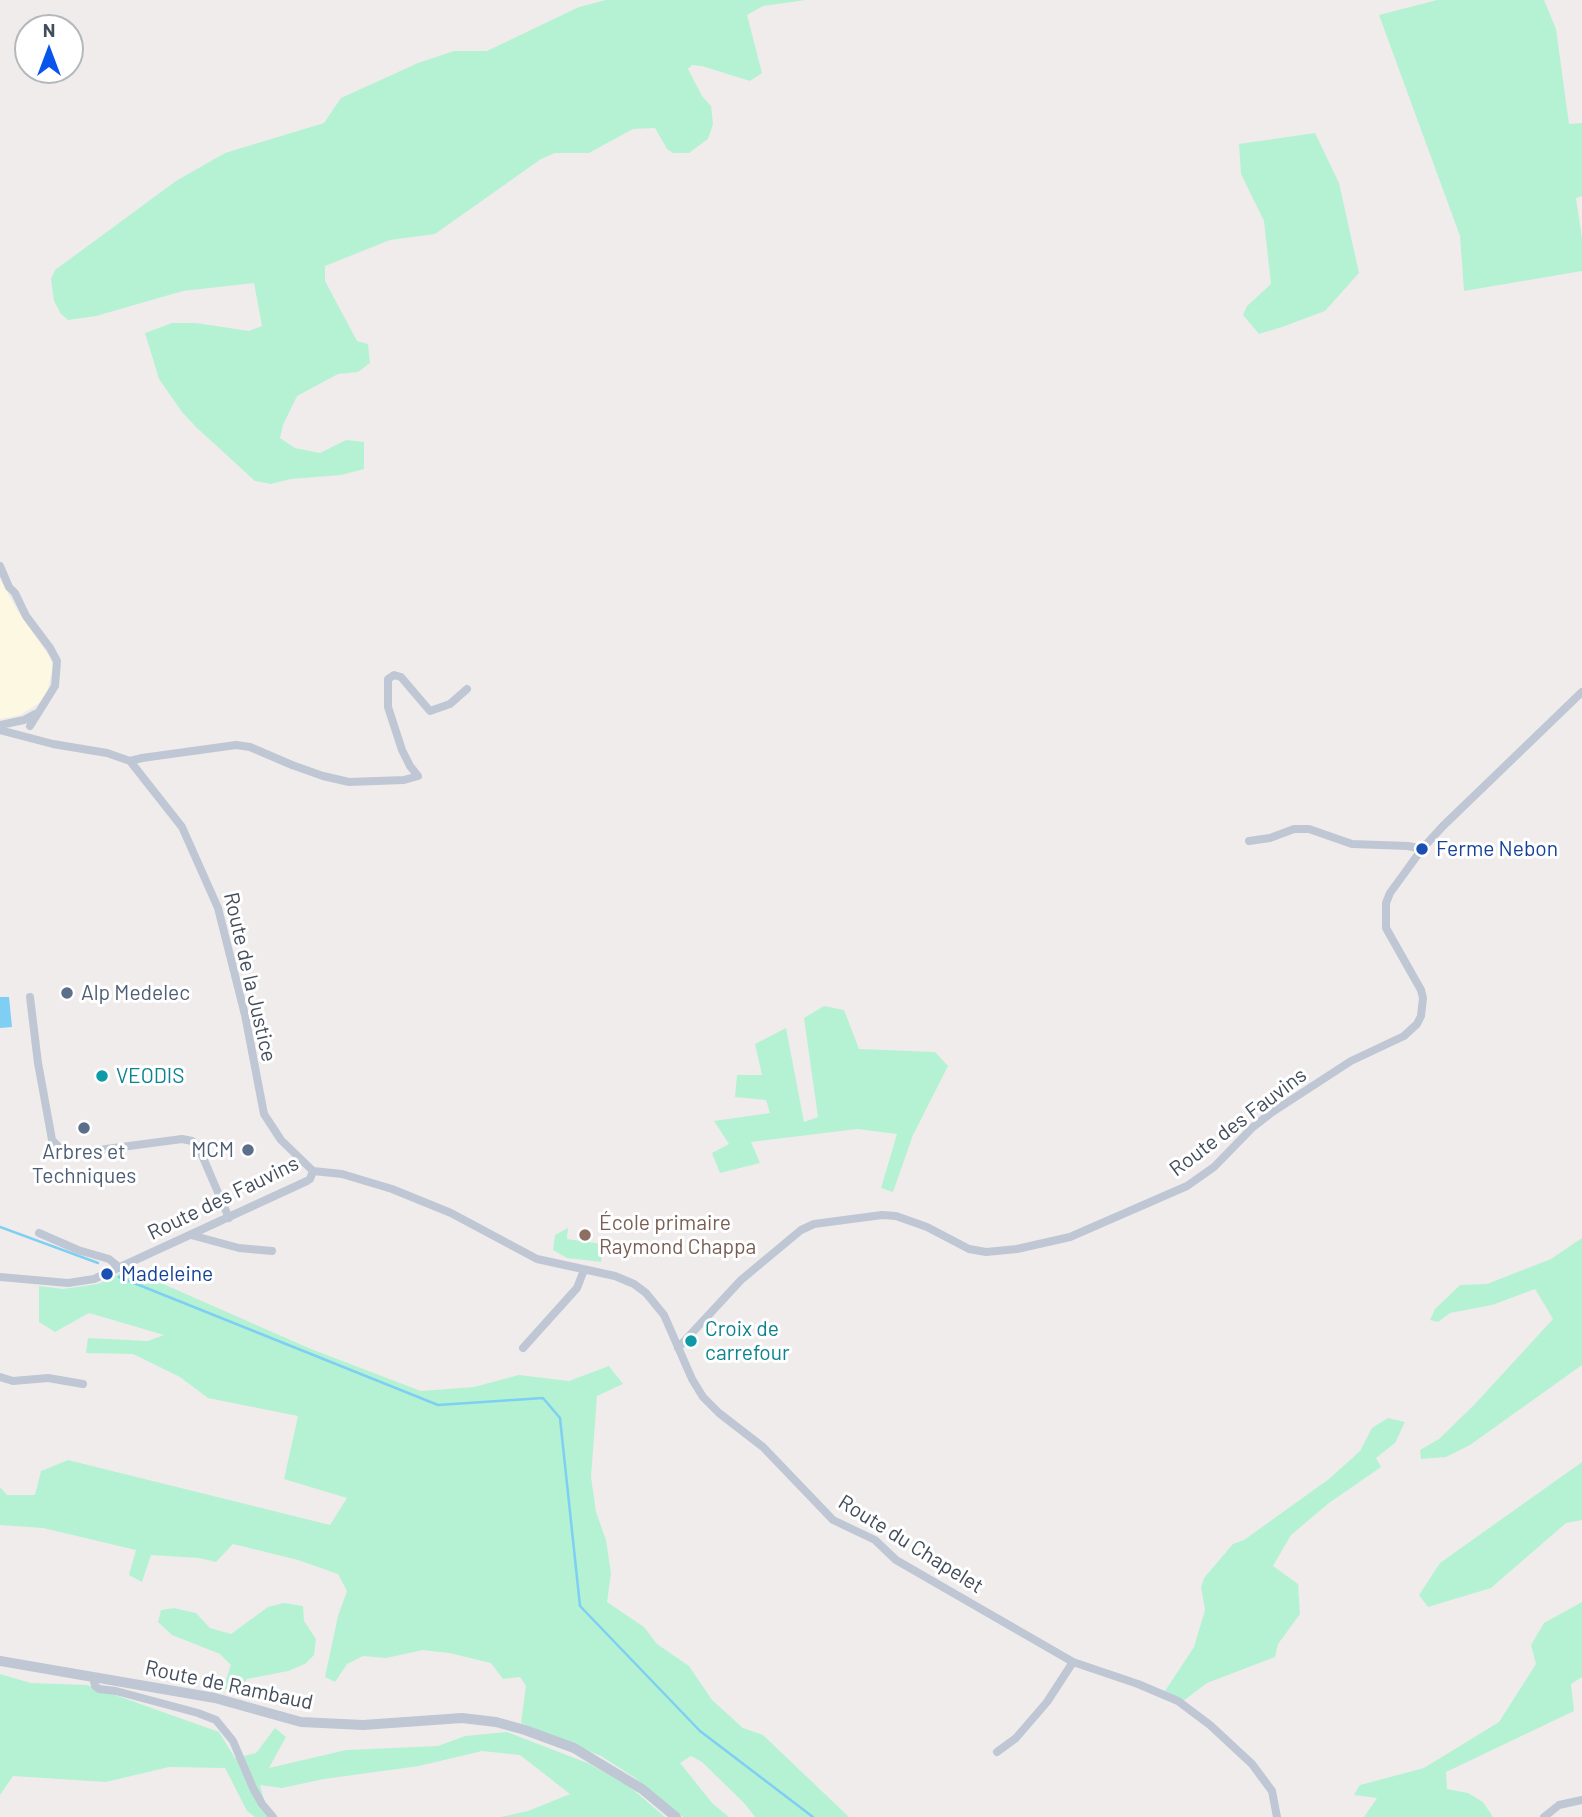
<!DOCTYPE html>
<meta charset="utf-8">
<style>
body{margin:0}
#map{position:relative;width:1582px;height:1817px;overflow:hidden;background:#f0ecec;font-family:Barlow,sans-serif}
canvas{display:block}
.north{position:absolute;left:14px;top:14px;width:70px;height:70px;box-sizing:border-box;background:#fff;border:2px solid #b4b8bd;border-radius:50%;rotate:0deg;font-size:19px;font-weight:700;line-height:28px;text-align:center;color:#434d5b}
.north::after{content:'';display:block;margin:auto;width:24px;height:32px;background:#0955ec;clip-path:polygon(50% 0,100% 100%,50% 72%,0 100%)}
</style>
<div id="map">
<canvas width="1582" height="1817"></canvas>
<div class="north">N</div>
</div>
<script>
const context = document.querySelector('canvas').getContext('2d');
context.lineJoin = 'round';
function fillPath(path, color) { context.fillStyle = color; context.fill(path, 'evenodd'); }
const toPath = rows => new Path2D(rows.map(r => 'M' + r).join(''));
function trace(path, color, width, dash) { context.strokeStyle = color; context.lineWidth = width; context.lineCap = dash ? 'butt' : 'round'; context.setLineDash(dash || []); context.stroke(path); }
function write(font, color, halo, rows, align = 'center') {
  context.font = font + ' Barlow,sans-serif'; context.lineWidth = 6; context.setLineDash([]); context.textBaseline = 'middle'; context.strokeStyle = halo; context.fillStyle = color; for (const [text, x, y, turn = 0] of rows) {
    context.save(); context.translate(x, y); context.rotate((+turn || 0) * Math.PI / 180); context.textAlign = isNaN(turn) ? turn : align; if (halo) context.strokeText(text, 0, 0); context.fillText(text, 0, 0); context.restore();
  }
}
fillPath(toPath([
 [0,579,17,610,49,656,53,666,47,693,39,703,20,715,0,719]
]), '#fdf8e2');
fillPath(toPath([
 [606,0,806,0,763,6,747,15,762,73,750,81,702,66,692,65,688,69,702,96,711,106,713,124,708,139,689,153,673,153,667,149,655,128,633,129,589,153,555,153,541,159,435,234,390,240,325,266,325,281,357,341,368,344,370,363,358,372,338,374,297,396,283,425,280,438,295,448,320,453,346,440,364,442,364,469,341,475,291,479,271,484,255,481,197,428,182,412,159,379,145,333,172,323,196,323,249,331,262,326,254,283,183,291,96,316,68,320,61,314,54,301,51,279,55,270,176,181,225,153,324,123,341,98,418,63,454,51,487,51,579,7],
 [1437,0,1544,0,1556,29,1569,124,1582,123,1582,196,1576,198,1582,238,1582,271,1464,291,1460,236,1379,15],
 [1315,133,1339,183,1359,273,1325,311,1282,327,1259,334,1243,315,1247,306,1271,284,1264,221,1241,174,1239,144],
 [824,1006,844,1010,859,1049,935,1052,948,1066,913,1135,893,1192,881,1188,897,1134,857,1129,751,1142,760,1163,720,1173,712,1153,729,1144,714,1121,770,1113,766,1100,735,1097,737,1075,762,1075,755,1044,786,1028,804,1122,818,1117,804,1018],
 [568,1228,567,1239,602,1244,601,1262,567,1258,553,1250,555,1235],
 [1582,1238,1582,1365,1470,1445,1446,1457,1421,1459,1420,1450,1439,1439,1474,1405,1553,1319,1535,1289,1492,1305,1450,1313,1438,1322,1430,1320,1435,1309,1460,1285,1487,1284,1551,1259],
 [129,1269,311,1349,421,1391,474,1387,519,1375,569,1381,609,1366,623,1384,597,1396,591,1477,596,1512,606,1540,611,1573,607,1602,644,1627,657,1644,689,1666,712,1700,743,1728,763,1735,849,1817,755,1817,745,1804,702,1762,691,1756,680,1763,713,1804,729,1817,683,1817,635,1778,601,1756,521,1723,526,1686,520,1677,503,1679,491,1663,449,1653,423,1650,386,1658,363,1656,347,1664,335,1682,325,1677,338,1616,347,1591,338,1574,298,1560,233,1544,216,1562,199,1558,151,1555,142,1582,129,1575,136,1550,43,1528,0,1525,0,1487,7,1495,35,1495,41,1471,68,1460,330,1525,347,1498,284,1479,298,1416,208,1398,180,1377,133,1354,86,1353,88,1338,148,1341,164,1335,89,1313,55,1332,39,1322,39,1286,63,1289,98,1284],
 [1388,1418,1405,1422,1395,1443,1376,1458,1381,1467,1329,1503,1291,1535,1273,1566,1298,1584,1300,1614,1278,1644,1275,1657,1207,1683,1183,1701,1165,1691,1194,1647,1205,1610,1201,1587,1204,1578,1233,1544,1244,1540,1329,1479,1360,1451,1372,1428],
 [1582,1462,1582,1520,1566,1523,1491,1588,1428,1607,1419,1595,1440,1563],
 [1582,1602,1582,1677,1571,1684,1574,1711,1446,1772,1447,1789,1468,1793,1483,1802,1493,1817,1364,1817,1377,1798,1354,1795,1360,1785,1424,1768,1499,1722,1536,1664,1531,1645,1544,1623],
 [284,1603,303,1606,304,1621,316,1639,314,1655,305,1664,288,1671,247,1679,237,1691,223,1689,231,1665,220,1654,172,1635,158,1622,161,1610,174,1608,196,1613,210,1628,231,1634,268,1607],
 [0,1674,31,1683,87,1685,219,1732,235,1758,256,1753,275,1728,286,1737,269,1768,346,1750,438,1746,465,1736,507,1732,590,1764,630,1787,665,1817,501,1817,528,1811,570,1794,520,1755,482,1751,419,1766,324,1779,282,1788,260,1785,269,1817,255,1817,247,1811,225,1768,169,1767,106,1782,13,1776,0,1795]
]), '#b5f2d3');
fillPath(toPath([
 [0,997,9,997,12,1027,0,1028]
]), '#7ecff3');
trace(toPath([
 [0,1227,98,1263],
 [119,1277,438,1405,543,1398,560,1418,580,1606,700,1731,813,1817]
]), '#7ecff3', 2.5);
trace(toPath([
 [0,566,9,587,15,593,26,616,50,648,57,661,55,686,30,726],
 [0,725,24,720,35,714],
 [0,730,53,744,107,753,130,761,182,827,218,908,245,1015,264,1114,281,1140,313,1171],
 [130,761,142,758,236,745,250,747,292,765,323,776,349,782,404,780,418,776,410,766,402,750,388,707,388,679,394,675,401,677,430,711,450,704,467,689],
 [1249,841,1270,838,1294,829,1309,829,1352,844,1408,846,1422,849],
 [30,997,38,1063,49,1123,52,1140,59,1147,76,1153,182,1139,192,1141,198,1146,229,1218],
 [313,1171,342,1174,392,1189,451,1213,537,1259,615,1276,634,1284,646,1293,664,1315,692,1379,703,1397,719,1413,763,1447,833,1520,875,1540,896,1560,1073,1662,1138,1684,1178,1701,1210,1725,1252,1764,1272,1791,1277,1817],
 [39,1233,78,1250,109,1259,120,1268],
 [191,1235,239,1248,272,1251],
 [0,1277,68,1283,94,1279,307,1181,310,1179,313,1171],
 [523,1348,577,1288,584,1270],
 [678,1348,741,1280,801,1230,814,1224,882,1215,896,1216,927,1227,969,1249,986,1252,1017,1249,1070,1237,1187,1186,1214,1167,1253,1127,1271,1113,1351,1061,1404,1036,1417,1024,1421,1016,1423,998,1421,990,1386,928,1386,903,1390,893,1422,849,1443,826,1582,692],
 [0,1377,13,1381,48,1378,83,1384],
 [93,1677,95,1686,99,1689,116,1691,198,1713,216,1720,233,1741,253,1788,262,1804,273,1817],
 [997,1752,1016,1738,1047,1702,1073,1662],
 [1544,1817,1559,1805,1582,1800]
]), '#bec7d3', 8);
trace(toPath([
 [0,1661,215,1698,301,1722,363,1725,462,1718,496,1722,525,1730,574,1748,642,1789,676,1817]
]), '#bec7d3', 10);
for (const [x, y, r, color] of [
 [1422,849,7,"#1a4fb4"],
 [67,993,7,"#5c6f8a"],
 [102,1076,7,"#0f9aa8"],
 [84,1128,7,"#5c6f8a"],
 [248,1150,7,"#5c6f8a"],
 [585,1235,7,"#8d6e63"],
 [107,1274,7,"#1a4fb4"],
 [691,1341,7,"#0f9aa8"]
]) { const dot = new Path2D(); dot.arc(x, y, r, 0, 2 * Math.PI); context.fillStyle = color; context.fill(dot); trace(dot, '#fff', 2.5); }
write('21px', '#164399', '#fff', [
 ["Ferme Nebon",1436,849],
 ["Madeleine",121,1274]
], 'left');
write('21px', '#434d5b', '#fff', [
 ["Route de la Justice",250,977,77],
 ["Route des Fauvins",1238,1122,-37],
 ["Route des Fauvins",223,1198,-26],
 ["Route du Chapelet",911,1544,32],
 ["Route de Rambaud",229,1685,12]
]);
write('21px', '#4e5e75', '#fff', [
 ["Alp Medelec",81,993],
 ["MCM",234,1150,"right"],
 ["Arbres et",84,1152,"center"],
 ["Techniques",84,1176,"center"]
], 'left');
write('21px', '#0d838f', '#fff', [
 ["VEODIS",116,1076],
 ["Croix de",705,1329],
 ["carrefour",705,1353]
], 'left');
write('21px', '#785e54', '#fff', [
 ["École primaire",599,1223],
 ["Raymond Chappa",599,1247]
], 'left');
</script>
